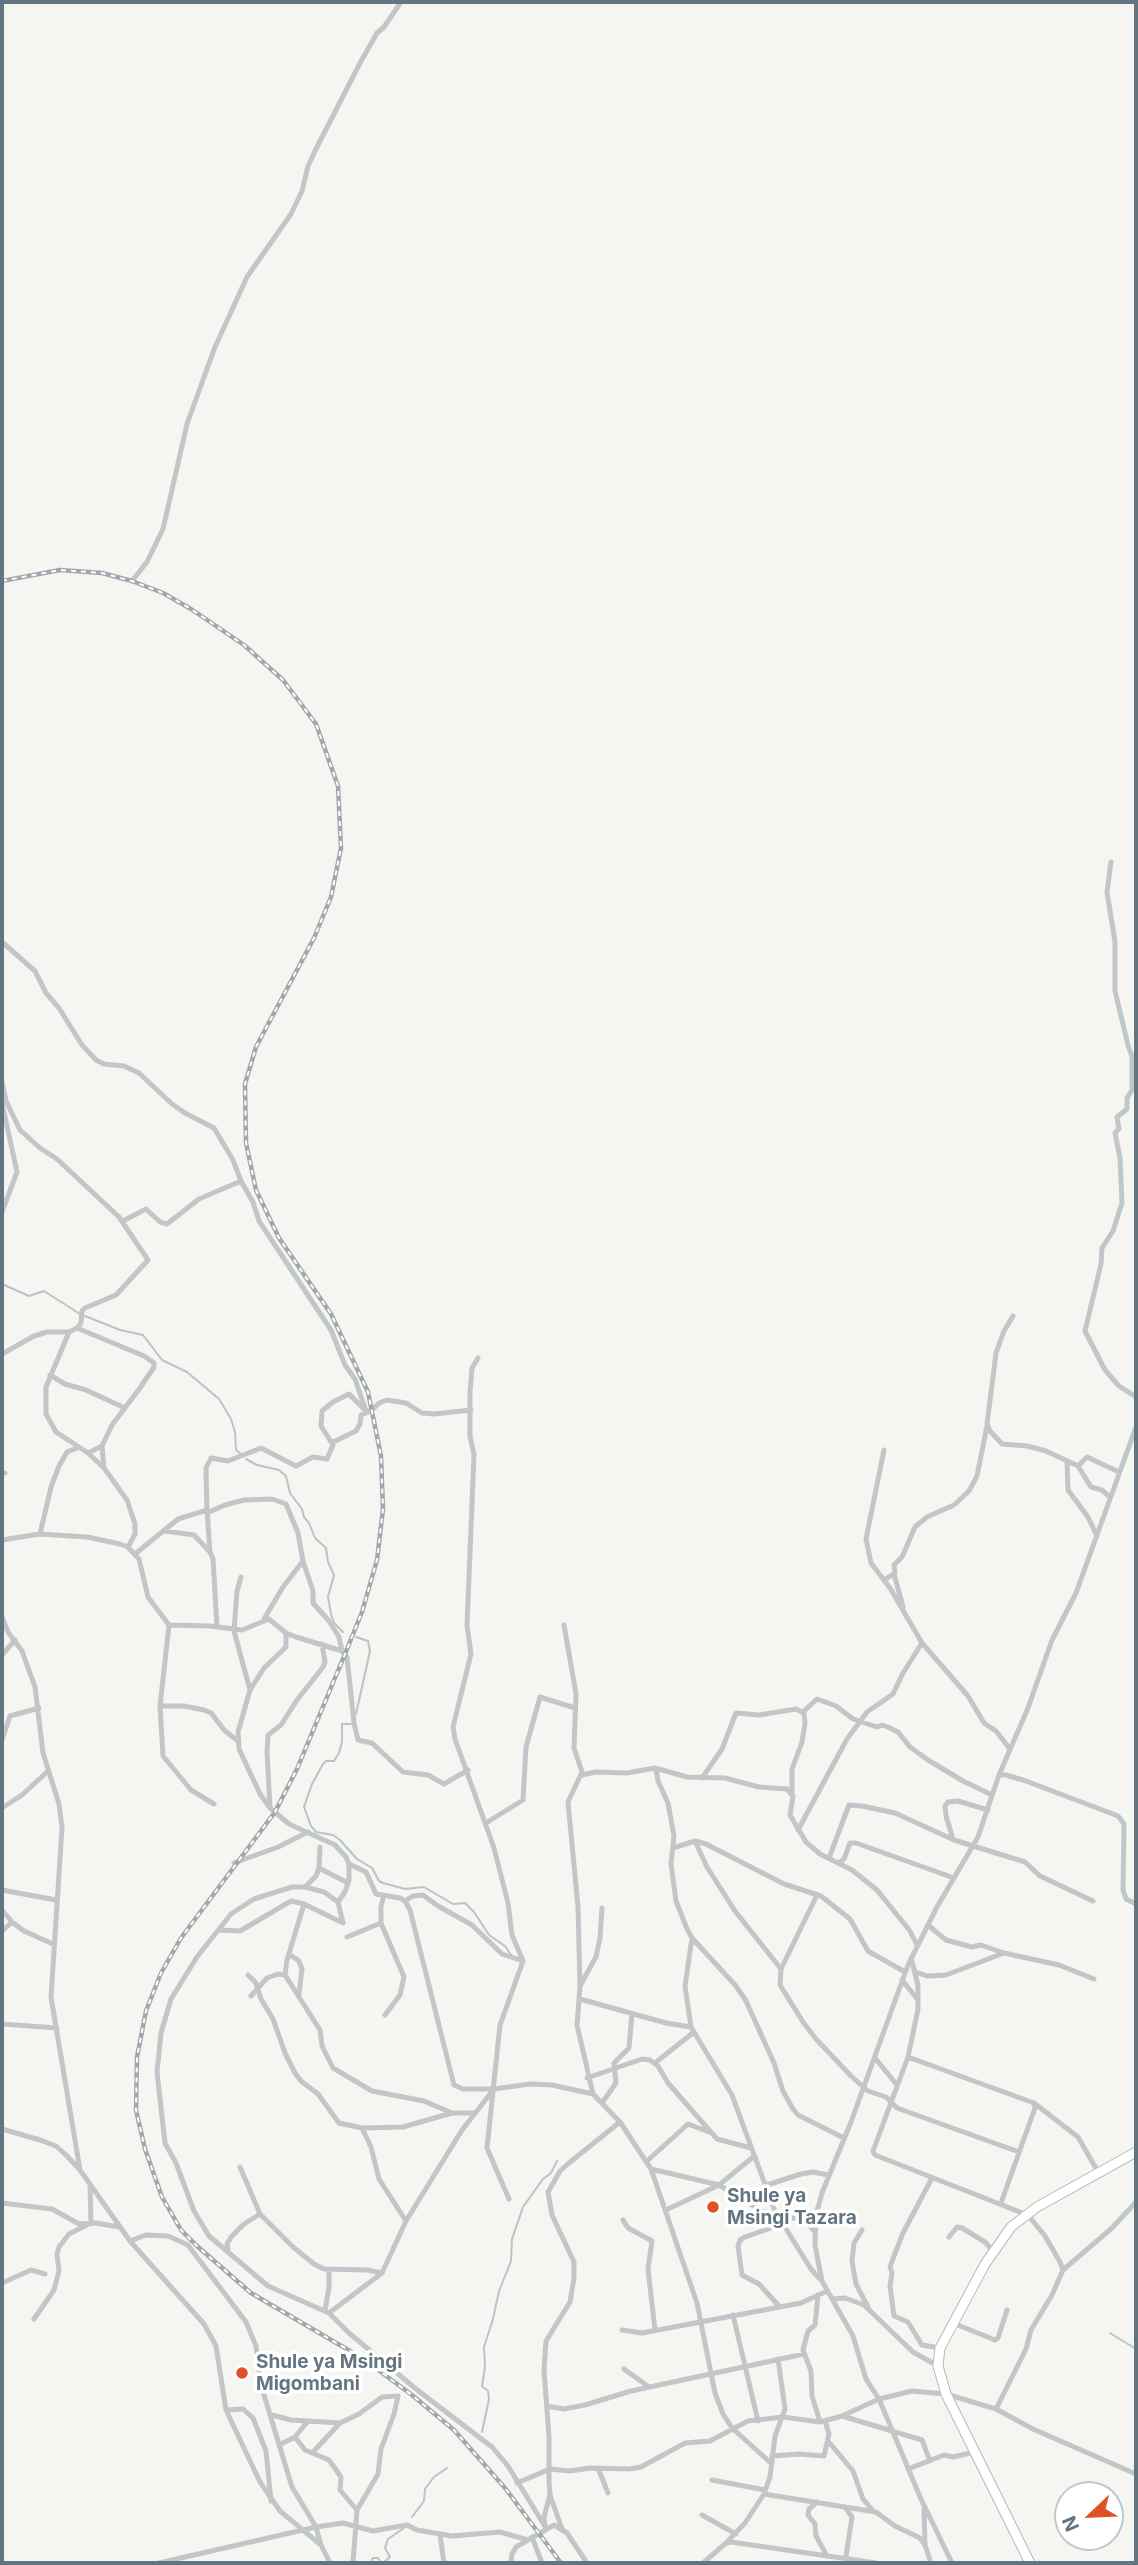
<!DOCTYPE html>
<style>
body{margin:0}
#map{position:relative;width:1138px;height:2565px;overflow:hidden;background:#f5f5f1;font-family:Inter,sans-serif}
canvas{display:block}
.frame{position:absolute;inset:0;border:4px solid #647582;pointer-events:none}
.north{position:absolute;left:1054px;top:2481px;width:70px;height:70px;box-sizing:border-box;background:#fff;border:2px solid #c1c8cd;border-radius:50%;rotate:247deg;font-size:19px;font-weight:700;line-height:28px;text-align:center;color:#647582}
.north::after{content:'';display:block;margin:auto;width:24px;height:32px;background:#e05126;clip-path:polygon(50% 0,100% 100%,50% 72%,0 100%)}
</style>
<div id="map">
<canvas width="1138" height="2565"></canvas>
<div class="frame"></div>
<div class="north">N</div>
</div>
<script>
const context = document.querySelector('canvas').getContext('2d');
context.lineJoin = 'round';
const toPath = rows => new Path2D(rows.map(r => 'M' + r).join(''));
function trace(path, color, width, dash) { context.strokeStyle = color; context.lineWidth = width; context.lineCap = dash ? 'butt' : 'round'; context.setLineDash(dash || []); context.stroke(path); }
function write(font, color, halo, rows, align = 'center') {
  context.font = font + ' Inter,sans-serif'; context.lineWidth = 7; context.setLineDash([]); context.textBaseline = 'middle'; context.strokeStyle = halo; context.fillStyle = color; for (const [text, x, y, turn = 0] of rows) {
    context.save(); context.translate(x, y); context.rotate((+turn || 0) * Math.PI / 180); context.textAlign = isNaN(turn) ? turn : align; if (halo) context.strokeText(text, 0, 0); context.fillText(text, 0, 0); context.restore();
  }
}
trace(toPath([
 [2,1284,29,1296,44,1291,80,1314],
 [85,1316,120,1330,143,1335,162,1360,187,1372,219,1399,231,1419,235,1432,236,1450,240,1453],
 [246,1459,257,1465,279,1470,286,1476,290,1493,302,1509,304,1517,309,1523,315,1538,326,1548,328,1562,334,1575,328,1597,331,1614,334,1623,343,1632],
 [356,1714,370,1651,368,1641,356,1637],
 [351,1724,342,1724,342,1742,339,1753,334,1761,326,1761,323,1764,312,1784,304,1807,311,1826,316,1832,333,1835,340,1840,357,1859,372,1868,379,1881,383,1883,405,1889,424,1887,453,1904,465,1903,474,1912,489,1935,505,1946,511,1955],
 [1110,2333,1136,2349],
 [482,2432,489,2399,488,2391,482,2386,485,2367,484,2347,493,2319,499,2291,511,2261,512,2239,523,2207,543,2179,551,2173,557,2161],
 [412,2517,424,2501,425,2489,434,2477,447,2468],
 [370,2563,373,2558,378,2558,381,2563],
 [383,2563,390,2557,385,2548,388,2539,404,2528]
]), '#b9c4c8', 2);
const primary = toPath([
 [1030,2563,946,2394,938,2366,940,2348,985,2264,1011,2227,1037,2207,1136,2152]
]);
trace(primary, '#b5b9bd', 11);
trace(toPath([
 [132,581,147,562,163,529,187,424,215,347,247,277,291,214,302,191,308,166,316,149,360,63,377,33,384,27,401,2],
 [1111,862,1107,892,1115,942,1115,991,1128,1045,1131,1054,1136,1057],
 [2,942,35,971,46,993,59,1008,82,1045,96,1060,104,1064,124,1066,139,1073,172,1104,185,1113,214,1128,233,1160,241,1181,253,1202,259,1221,331,1330,345,1365,355,1379,366,1411,371,1411,379,1403,387,1400,406,1403,422,1413,434,1414,471,1410],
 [1132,1058,1132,1090,1127,1098,1127,1109,1117,1117,1119,1129,1115,1133,1120,1158,1122,1203,1113,1231,1102,1248,1101,1264,1085,1331,1105,1370,1119,1386,1136,1397],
 [2,1082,6,1101,20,1130,40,1148,57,1159,119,1217,148,1260,116,1295,85,1308,82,1311,81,1323,77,1328,69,1332,47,1332,34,1336,2,1354],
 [2,1103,17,1172,2,1212],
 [123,1221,146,1209,160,1222,167,1224,199,1199,241,1181],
 [1013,1316,1004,1331,996,1353,987,1424,990,1431,1002,1444,1027,1446,1046,1451,1078,1466,1091,1487,1102,1490,1110,1497],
 [77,1328,144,1356,154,1363,154,1367,140,1388,112,1425,102,1446,88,1453],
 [69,1332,46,1387,46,1414,56,1432,88,1453,104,1468,127,1500,135,1524,135,1534,128,1547],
 [478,1358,472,1368,470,1393,470,1436,474,1455,467,1625,471,1654,453,1727,455,1739,494,1848,508,1903,512,1935,523,1961,500,2025,487,2148,509,2199],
 [50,1375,65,1384,86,1390,125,1408],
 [333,1442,356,1431,360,1424,361,1415,368,1412],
 [102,1446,104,1468],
 [884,1450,866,1539,871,1563,890,1588,922,1643,968,1696,984,1723,996,1731,1010,1749],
 [1067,1461,1068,1490,1088,1517,1096,1534],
 [1078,1466,1087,1457,1119,1472],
 [2,1472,5,1473],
 [207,1510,210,1552],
 [207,1513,225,1505,244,1500,272,1499,286,1504,298,1533,303,1561,313,1591,313,1603,329,1621,339,1637,342,1651],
 [165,1531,194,1535,210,1552,213,1559,217,1627],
 [40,1534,51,1487,59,1466,67,1452,77,1448],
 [2,1540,40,1534,87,1537,120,1544,128,1547,139,1559,148,1597,169,1625,210,1626,242,1630,269,1619,286,1633,296,1637,342,1651,347,1657,354,1723,358,1740,372,1743,403,1772,428,1775,444,1784,468,1770],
 [135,1554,178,1519,207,1510,206,1468,211,1458,228,1461,261,1448,296,1466,313,1457,327,1459,333,1445,321,1426,322,1411,333,1402,349,1394,364,1409],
 [894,1574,903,1607],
 [241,1577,237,1591,234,1631,250,1690],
 [884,1580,895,1573,894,1565,902,1557,915,1527,927,1517,954,1505,969,1491,977,1476,987,1426],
 [2,1617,8,1632,22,1651,35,1687,43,1753,59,1804,62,1828,51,1997,80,2170],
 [264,1619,283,1587,303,1561],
 [169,1625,160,1706,163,1756,191,1790,214,1804],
 [564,1625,576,1694,574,1748,582,1772,568,1802,578,1907,580,1986,577,2025,593,2094],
 [286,1633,286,1647,264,1668,250,1690,238,1732,239,1749,260,1794,270,1808,289,1824,335,1845,346,1857,349,1864,349,1880,345,1892,338,1902,343,1923],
 [2,1655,15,1640],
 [160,1706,184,1706,204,1710,211,1713,225,1731,238,1741],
 [803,1712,817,1699,836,1706,853,1719,877,1727,882,1725,888,1727,898,1732,910,1747,928,1760,963,1781,992,1795],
 [2,1740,10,1716,39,1708],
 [656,1769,658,1781,668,1803,674,1836,671,1864,676,1901,687,1929,692,1938,736,1986,746,2001,774,2063,783,2091,793,2109,798,2115,844,2138],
 [582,1775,595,1772,627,1773,655,1768,687,1777,725,1778,759,1787,787,1789,793,1796,790,1815,806,1842,820,1854,852,1870,877,1890,910,1931,917,1945],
 [999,1775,1006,1775,1026,1781,1118,1816,1124,1824,1123,1890,1126,1899,1136,1904],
 [702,1778,722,1749,736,1713,759,1715,796,1709,804,1713,805,1723,802,1742,792,1769,792,1793],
 [2,1808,22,1795,48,1771],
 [270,1808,267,1752,268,1735,281,1725,297,1700,323,1667,325,1662,322,1644],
 [486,1823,523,1800,526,1747,540,1697,575,1708],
 [798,1830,847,1739,867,1712,893,1694,903,1673,922,1643],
 [953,1839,946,1816,945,1806,948,1802,958,1801,988,1810],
 [695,1841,707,1867,735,1911,781,1969,780,1985,803,2022,816,2039,851,2076,868,2091,886,2097,897,2108,1019,2152],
 [673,1848,695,1841,706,1844,784,1884,821,1896,850,1919,868,1951,905,1972],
 [829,1858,849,1805,862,1806,895,1813,954,1840,1025,1862,1040,1876,1093,1901],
 [234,1863,278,1847,308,1832],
 [839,1863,844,1859,850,1843,856,1843,954,1878],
 [349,1864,366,1872,376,1894,400,1898,405,1901,410,1910,454,2085,463,2089,494,2089],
 [319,1868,348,1883],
 [305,1887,316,1876,319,1868,320,1847],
 [2,1890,56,1900],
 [384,1896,381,1906,381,1923,404,1977,400,1995,385,2015],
 [405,1901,413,1896,423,1895,438,1906,472,1925,502,1954,523,1961],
 [338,1902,324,1892,305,1887,292,1887,254,1899,231,1914,197,1957,171,1999,161,2033,157,2072,165,2143,176,2163,194,2211,209,2236,268,2286,329,2313,349,2333,416,2389,492,2447,508,2466,546,2528],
 [2,1910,12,1922,24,1931,53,1944],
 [928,1925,946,1940,972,1947,981,1945,1004,1953],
 [219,1930,240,1931,291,1901,304,1904,343,1923],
 [2,1931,12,1922],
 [347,1937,381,1923],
 [692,1938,685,1986,691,2027,732,2095,780,2225,783,2224,811,2269,820,2279],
 [289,1954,299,1961,302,1969,299,1994],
 [781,1969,817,1895],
 [916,1972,927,1976,946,1975,1004,1953,1059,1965,1094,1979],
 [248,1975,256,1983,261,1999,273,2019,285,2053,295,2073,301,2081,318,2094,339,2123,362,2128,403,2127,452,2113,474,2113],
 [285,1975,287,1960,304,1904],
 [902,1980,918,2000],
 [580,1986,596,1957,600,1938,602,1908],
 [251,1996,267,1978,278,1974,285,1975,320,2030,322,2046,333,2068,372,2091,424,2101,452,2113],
 [580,1999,666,2023,691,2027],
 [2,2024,57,2028],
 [908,2057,918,2009,918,1985,911,1958],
 [875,2058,897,2085],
 [655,2063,694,2032],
 [587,2078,642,2059,650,2060,658,2066,668,2083,717,2139,751,2148],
 [602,2103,616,2083,614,2063,629,2048,632,2013],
 [1034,2103,1078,2137,1098,2172],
 [362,2128,371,2147,379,2179,406,2221],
 [2,2129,40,2140,56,2146,66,2155,80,2170,130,2241,204,2324,216,2346,226,2410,260,2482,280,2511,321,2545,330,2563],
 [647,2161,688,2124,709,2132],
 [240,2167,260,2214,293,2247,314,2264,324,2269,367,2270,382,2273],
 [651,2169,719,2185,762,2211,806,2221,814,2231],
 [932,2178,903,2233,894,2256,890,2267,892,2273,890,2286,894,2316,908,2322,922,2345,940,2348],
 [90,2185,91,2224],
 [764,2186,801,2174,813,2172,828,2175],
 [2,2203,52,2209,79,2224,96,2223,119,2227],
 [1001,2203,1035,2108,1034,2103,908,2057,873,2151,875,2155,1025,2214],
 [666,2210,719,2185,753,2157],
 [1028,2215,1045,2236,1060,2262,1063,2270],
 [623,2220,628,2228,652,2241,648,2269,655,2330],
 [862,2230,854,2243,852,2261,856,2284,868,2307],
 [949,2237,957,2227,962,2228,985,2242,993,2251],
 [130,2241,146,2235,168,2236,188,2245,246,2322,256,2346,261,2385,292,2487,316,2527,321,2545],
 [228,2250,227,2244,231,2237,244,2224,260,2214],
 [2,2283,31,2270,45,2274],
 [818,2295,815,2325,808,2331,803,2350,811,2371,812,2396,820,2422],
 [833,2299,845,2298,864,2305,913,2352,938,2366],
 [779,2306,759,2284,742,2275,738,2246,740,2240,745,2237,780,2225],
 [325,2311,329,2287,329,2269],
 [329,2313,382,2273,406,2221,462,2130,494,2089,530,2084,552,2085,593,2094,620,2122,651,2169,697,2303,715,2393,723,2414,732,2428,772,2464],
 [733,2315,758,2421],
 [34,2319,54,2290,59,2271,57,2254,59,2247,69,2234,87,2225],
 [953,2323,995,2340,998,2338,1007,2310],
 [622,2330,642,2333,801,2303,827,2291],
 [624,2369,649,2387],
 [547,2406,564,2409,585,2405,631,2391,804,2354],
 [996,2409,1026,2349,1031,2330,1052,2295,1063,2270,1112,2228,1136,2202],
 [226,2410,243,2409,253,2418,266,2451,271,2501],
 [272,2415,291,2420,340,2423],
 [842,2416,922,2440,930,2461],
 [295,2437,305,2450,329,2460,341,2477,340,2490,357,2510],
 [828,2441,853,2471,863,2499,874,2512],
 [279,2445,295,2437,308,2421],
 [313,2452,340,2423,359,2414,382,2397,398,2396,394,2414,381,2449,378,2474,357,2510,353,2563],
 [772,2456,799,2454,824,2456,829,2434,825,2421],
 [598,2468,608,2493],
 [908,2469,944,2455,953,2457,975,2452],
 [712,2480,765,2490],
 [517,2483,550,2469,570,2471,590,2468,629,2469,641,2467,685,2443,710,2441,748,2421,783,2417,820,2422,842,2416,879,2399,912,2391,946,2394,996,2409,1033,2429,1136,2474],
 [764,2494,876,2512,895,2526,920,2538,925,2545,931,2563],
 [817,2502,809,2509,808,2515,815,2524,816,2536,827,2556],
 [924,2509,925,2545],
 [702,2515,736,2534],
 [545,2525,544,2517,550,2495],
 [562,2529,550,2495,549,2482,549,2437,544,2370,546,2341,570,2302,574,2278,574,2262,552,2215,548,2192,560,2171,569,2163,620,2122],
 [440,2534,444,2563],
 [532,2537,542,2563],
 [726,2543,745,2523,764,2494,770,2477,775,2436,785,2409,778,2359],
 [159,2563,316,2527,343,2523,373,2531,407,2525,417,2530,452,2536,500,2532,528,2540],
 [511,2563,512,2554,516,2547,554,2525,567,2533,587,2563],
 [703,2563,726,2543,731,2542,876,2563],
 [845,2563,852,2517,845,2507],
 [952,2563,921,2499,879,2399,866,2379,853,2336,822,2281,815,2245,816,2215,822,2193,851,2122,908,1965,937,1907,978,1837,999,1775,1028,1708,1052,1640,1076,1593,1136,1427]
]), '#c2c6c9', 5);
trace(primary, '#fff', 9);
const rail = toPath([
 [2,581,60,570,102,573,132,581,163,593,191,609,244,645,283,680,316,724,338,786,341,848,331,897,314,938,256,1047,245,1084,246,1143,256,1190,279,1238,331,1314,368,1392,381,1456,383,1509,377,1560,362,1612,345,1654,297,1769,275,1812,181,1938,161,1973,146,2011,137,2057,136,2110,145,2149,162,2197,181,2230,197,2246,251,2293,362,2358,412,2395,454,2430,505,2488,561,2563]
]);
trace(rail, '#a1a7ac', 4.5);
trace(rail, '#fff', 2, [5]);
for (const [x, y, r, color] of [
 [713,2207,7,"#e05126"],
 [242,2373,7,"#e05126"]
]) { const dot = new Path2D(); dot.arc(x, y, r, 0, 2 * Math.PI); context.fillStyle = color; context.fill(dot); trace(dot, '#fff', 2.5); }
write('bold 19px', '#647582', '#fff', [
 ["Shule ya",727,2196],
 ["Msingi Tazara",727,2218],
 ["Shule ya Msingi",256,2362],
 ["Migombani",256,2384]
], 'left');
</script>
